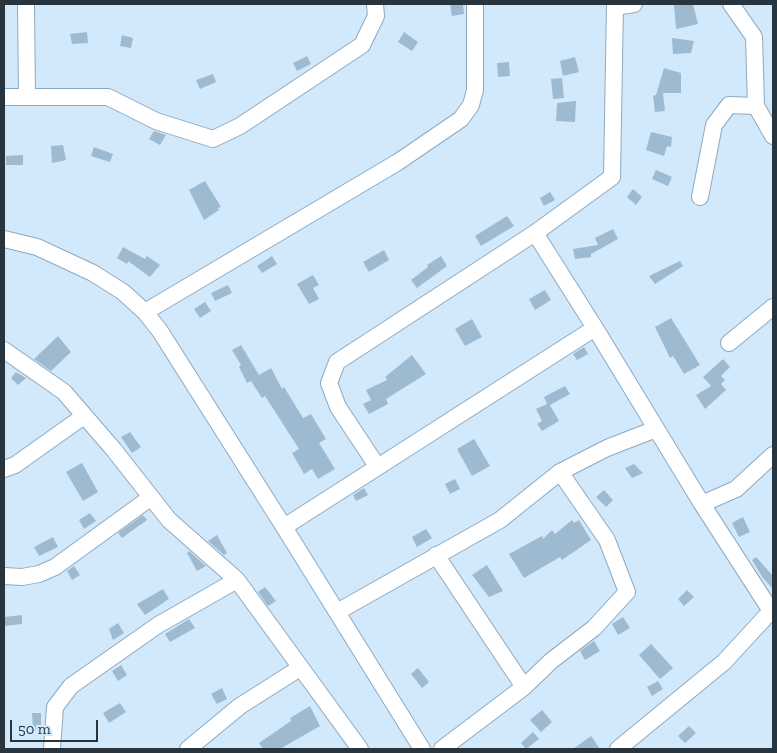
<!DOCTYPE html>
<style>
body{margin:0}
#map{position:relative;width:777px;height:753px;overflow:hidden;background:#d2e9fc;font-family:"Zilla Slab",serif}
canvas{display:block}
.frame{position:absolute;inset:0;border:5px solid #29353e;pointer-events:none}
.scale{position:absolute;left:10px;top:720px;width:88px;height:22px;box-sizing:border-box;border:2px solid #29353e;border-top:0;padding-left:6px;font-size:15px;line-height:18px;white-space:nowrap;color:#29353e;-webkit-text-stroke:4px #d2e9fc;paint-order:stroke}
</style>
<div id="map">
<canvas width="777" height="753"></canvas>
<div class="frame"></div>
<div class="scale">50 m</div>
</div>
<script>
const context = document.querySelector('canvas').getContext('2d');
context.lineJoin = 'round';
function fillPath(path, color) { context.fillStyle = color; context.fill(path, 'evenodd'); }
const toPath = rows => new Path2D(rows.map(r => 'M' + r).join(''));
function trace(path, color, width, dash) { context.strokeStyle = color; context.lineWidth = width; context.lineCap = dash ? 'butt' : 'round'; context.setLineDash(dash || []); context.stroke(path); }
fillPath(toPath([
 [450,4,463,4,464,14,452,16],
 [693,4,698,24,676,29,674,5],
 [87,32,88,43,72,44,70,34],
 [404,32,418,42,412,51,398,42],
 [122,35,133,38,131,48,120,46],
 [672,38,694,41,691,53,673,54],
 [307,56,311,64,297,71,293,63],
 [575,57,579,72,563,76,560,61],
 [509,62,510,76,498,77,497,63],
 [664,68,681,73,681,93,663,93,665,111,655,112,653,96,656,95],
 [213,74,216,82,200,89,196,80],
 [562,78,564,98,553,99,551,79],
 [576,101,575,122,556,121,557,103],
 [154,131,166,135,160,145,149,139],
 [651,132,672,137,671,147,667,146,664,156,646,150],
 [63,145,66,160,52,163,51,146],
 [94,147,113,154,110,162,91,156],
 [23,155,23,165,6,165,6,156],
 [656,170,672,177,668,186,652,179],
 [205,181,221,207,218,208,219,210,204,220,189,190],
 [633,189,642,197,636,205,627,197],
 [550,192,555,200,544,206,540,198],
 [507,216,514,226,481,246,475,236],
 [613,229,618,239,591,254,591,257,575,259,573,249,598,245,595,238],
 [123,247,145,259,147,256,160,265,150,277,128,261,127,264,117,258],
 [384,250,389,260,369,272,363,262],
 [272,256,277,264,262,273,257,266],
 [441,256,447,266,417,288,411,280,428,267,427,265],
 [680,261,683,266,655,284,649,276],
 [313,275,319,285,313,288,319,299,309,304,297,284],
 [228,285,232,293,215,301,211,293],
 [545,290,551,300,535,310,529,299],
 [205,302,211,311,200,318,194,309],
 [671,318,700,365,684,374,673,356,670,358,655,327],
 [472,319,482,337,465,346,455,329],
 [58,336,71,352,51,371,34,359],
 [241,345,259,375,271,368,282,389,284,387,303,418,311,414,326,439,319,443,335,469,318,479,312,469,304,474,292,453,299,449,265,396,262,398,251,381,247,383,239,367,241,365,232,350],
 [584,347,588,354,577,360,573,354],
 [412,355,426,374,386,399,388,404,369,414,363,404,371,400,366,390,387,380,385,377],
 [723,359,730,367,721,376,725,380,721,384,726,390,705,409,696,395,711,386,703,377],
 [16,372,26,378,18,385,11,378],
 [565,386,570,394,550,405,559,421,542,431,537,424,542,421,536,409,547,404,544,397],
 [130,432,141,447,132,453,121,437],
 [474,439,490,466,472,476,457,449],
 [82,463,98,492,83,501,66,472],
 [634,464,643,473,632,478,625,468],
 [455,479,460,489,450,494,445,484],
 [364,488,368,495,356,501,353,495],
 [604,490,613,500,606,507,596,497],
 [90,513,96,521,84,529,79,520],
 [143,515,147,520,122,538,118,533],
 [743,517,750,532,739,537,732,523],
 [572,520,574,523,579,520,591,540,562,560,560,557,524,578,509,554,542,536,543,539,552,530,555,534],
 [426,529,432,538,417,547,412,537],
 [217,535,227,553,224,555,208,541],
 [53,537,58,547,39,556,34,547],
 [189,551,206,566,197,571,187,553],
 [756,557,773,576,773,589,763,578,752,560],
 [487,565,503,591,489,597,472,575],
 [74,566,80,575,72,580,67,571],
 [265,587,276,601,268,606,258,592],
 [163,589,169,599,145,615,137,604],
 [687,590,694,597,684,606,678,599],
 [22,615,22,624,4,626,4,617],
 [623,617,630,628,618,635,612,624],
 [189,619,195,628,170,642,165,634],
 [118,623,124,633,113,640,109,629],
 [594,641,600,651,585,660,580,651],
 [651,644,673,668,660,679,639,655],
 [121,665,127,675,118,681,112,671],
 [418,668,429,682,422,688,411,674],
 [658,681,663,689,652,696,647,687],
 [222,688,227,699,217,704,211,694],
 [120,703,126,712,109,723,103,713],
 [310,706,320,726,280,749,263,749,259,743,291,721,290,718],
 [542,710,552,722,541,732,530,720],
 [32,713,41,713,41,730,33,730],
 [689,726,696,733,685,743,678,736],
 [533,732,539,739,526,749,521,743],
 [591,736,600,749,573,749]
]), '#9ebad1');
const minor = toPath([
 [26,4,27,97],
 [731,4,754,37,756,106,773,136],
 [615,7,634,4],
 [4,97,108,97,156,121,213,139,240,126,362,45,376,16,375,4],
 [700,197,714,125,729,105,756,106],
 [4,239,37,247,93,273,123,292,145,312,160,331,284,527,422,749],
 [145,312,398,162,461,119,471,105,475,90,475,4],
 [595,328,702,504,773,614],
 [729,343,773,307],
 [4,350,64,392,114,450,169,520,237,580,360,749],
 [377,466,338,407,329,383,337,362,535,233,612,177,615,4],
 [4,469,15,465,84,416],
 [702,504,736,489,773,455],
 [284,527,595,328,535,233],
 [436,555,524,687],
 [4,576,22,577,39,574,55,567,150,498],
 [337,612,500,520,560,472,607,448,656,429],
 [52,749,55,707,71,686,158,625,237,580],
 [188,749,240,706,300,668],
 [442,749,524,687,551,661,594,628,627,592,607,540,560,472],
 [618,749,724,662,771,611]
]);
trace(minor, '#8da9c0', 18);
trace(minor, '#fff', 16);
</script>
